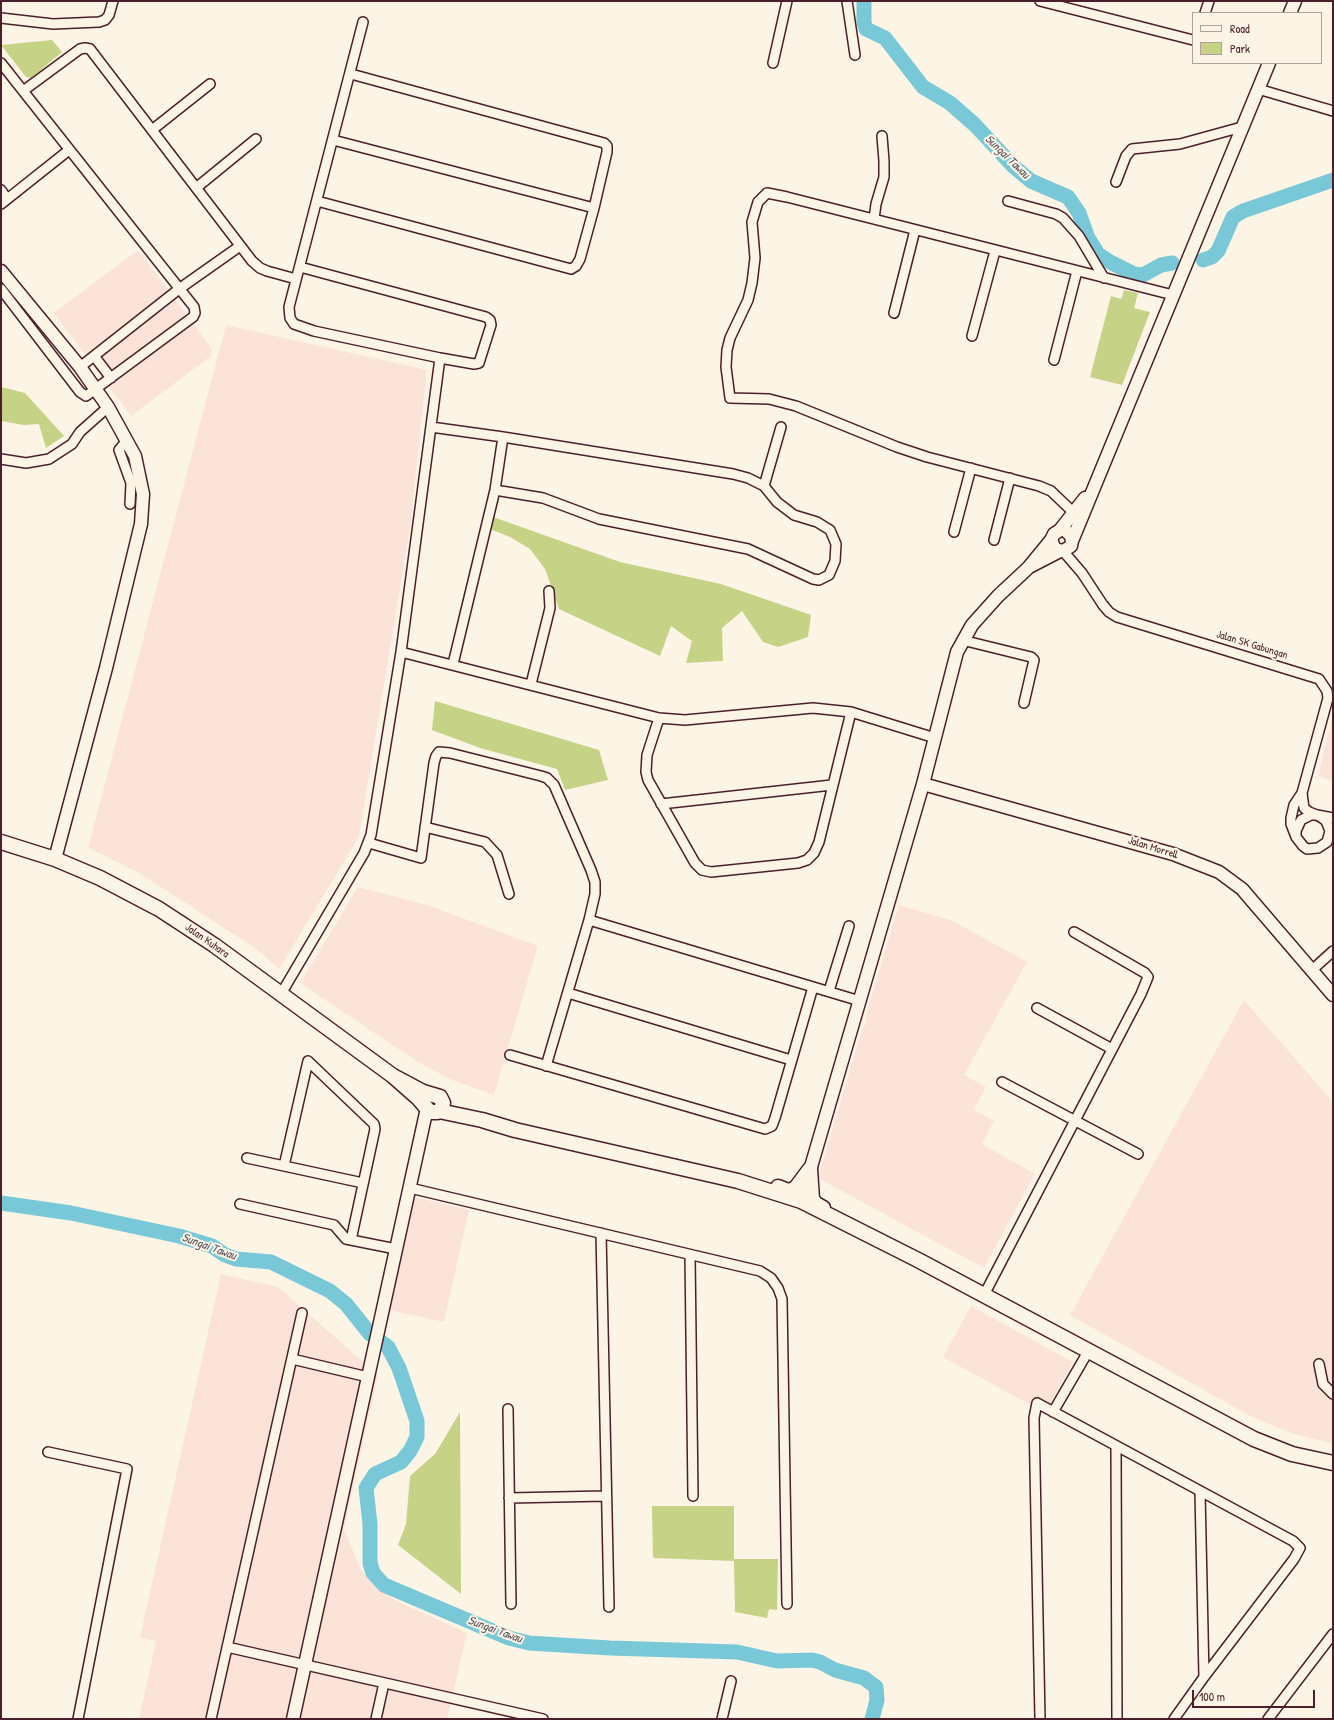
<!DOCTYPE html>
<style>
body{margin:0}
#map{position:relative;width:1334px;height:1720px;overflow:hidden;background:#fcf5e5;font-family:"Patrick Hand",sans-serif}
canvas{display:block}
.frame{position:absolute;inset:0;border:2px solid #4a1f2b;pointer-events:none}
.legend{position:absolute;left:1192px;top:12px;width:130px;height:52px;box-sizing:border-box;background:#fcf5e5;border:1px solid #b59f9b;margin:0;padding:5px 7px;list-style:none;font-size:12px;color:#4a1f2b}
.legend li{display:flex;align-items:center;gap:8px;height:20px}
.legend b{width:20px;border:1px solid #b59f9b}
.scale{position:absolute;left:1192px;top:1690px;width:123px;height:18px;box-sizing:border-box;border:2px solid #4a1f2b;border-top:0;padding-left:5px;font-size:12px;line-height:14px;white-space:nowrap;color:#4a1f2b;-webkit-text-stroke:3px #fcf5e5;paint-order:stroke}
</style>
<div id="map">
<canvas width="1334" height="1720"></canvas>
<div class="frame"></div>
<ul class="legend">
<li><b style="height:5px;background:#fcf5e5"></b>Road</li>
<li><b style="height:11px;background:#c6d285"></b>Park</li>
</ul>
<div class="scale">100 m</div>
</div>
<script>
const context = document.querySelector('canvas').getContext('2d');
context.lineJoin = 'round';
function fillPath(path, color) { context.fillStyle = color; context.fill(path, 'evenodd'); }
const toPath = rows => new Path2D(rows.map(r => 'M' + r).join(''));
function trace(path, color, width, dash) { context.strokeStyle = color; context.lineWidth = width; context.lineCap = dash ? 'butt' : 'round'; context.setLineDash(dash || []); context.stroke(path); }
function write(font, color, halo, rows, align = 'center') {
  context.font = font + ' "Patrick Hand",sans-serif'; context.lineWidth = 4; context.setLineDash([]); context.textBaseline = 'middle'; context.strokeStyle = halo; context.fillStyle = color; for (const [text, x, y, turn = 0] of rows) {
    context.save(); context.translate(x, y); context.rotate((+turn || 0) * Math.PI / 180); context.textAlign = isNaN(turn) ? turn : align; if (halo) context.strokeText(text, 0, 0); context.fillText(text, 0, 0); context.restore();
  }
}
fillPath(toPath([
 [138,250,212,349,211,356,131,416,54,313],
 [226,325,427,370,410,527,359,837,279,969,255,948,139,873,88,848],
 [1333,715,1333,781,1318,776],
 [358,887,427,905,538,946,494,1095,452,1080,418,1062,300,983],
 [899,905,953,921,1027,962,964,1075,986,1087,974,1110,994,1121,982,1144,1035,1174,984,1268,818,1178,861,1033,867,1021,865,1018],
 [1244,1000,1333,1102,1333,1444,1291,1433,1252,1417,1070,1315],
 [415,1197,469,1210,444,1322,389,1310],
 [221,1274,278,1287,378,1375,344,1529,360,1568,374,1586,394,1600,467,1633,447,1719,139,1719,156,1641,140,1637],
 [971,1306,1073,1362,1045,1413,943,1357]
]), '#fbe4d7');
fillPath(toPath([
 [52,40,62,52,31,78,26,77,1,45],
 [1124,290,1138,293,1134,308,1150,312,1122,385,1090,377,1111,296,1121,299],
 [1,387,25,393,64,436,46,448,39,424,24,425,1,421],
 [493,517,620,562,721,584,811,615,808,637,778,647,763,642,742,611,722,628,723,661,686,663,692,641,671,626,660,656,559,609,545,569,530,549,510,537,490,529],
 [435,701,599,750,608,780,565,790,557,769,480,748,432,730],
 [460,1412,461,1594,398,1545,406,1524,410,1476,435,1454],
 [652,1506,734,1506,734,1559,778,1559,777,1610,769,1609,767,1618,735,1612,734,1561,653,1558]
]), '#c6d285');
trace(toPath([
 [864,1,864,22,866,29,885,38,923,87,950,103,975,125,1013,166,1031,181,1068,197,1079,213,1088,238,1098,254,1110,262,1134,274,1143,275,1161,265,1172,263],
 [1203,260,1212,257,1218,251,1233,217,1243,211,1333,180],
 [1,1203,71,1213,179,1236,212,1246,225,1255,236,1259,271,1262,330,1291,346,1304,370,1334],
 [383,1343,388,1347,399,1368,417,1421,417,1437,410,1451,401,1462,375,1474,366,1488,370,1524,370,1563,373,1573,384,1585,509,1638,529,1643,610,1648,737,1652,777,1661,812,1660,820,1662,835,1670,864,1678,876,1687,877,1700,872,1719]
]), '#79c8d7', 15);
const street = toPath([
 [847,1,855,55],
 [1040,1,1193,40],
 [1205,13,1209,1],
 [1,18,53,24,99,22,105,20,109,15,113,1],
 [1,63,194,307,195,313,193,317,86,396,80,392,1,289],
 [773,63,787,1],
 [1258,89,1333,111],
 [23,91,80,49,85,48,90,49,252,261,260,268,267,271,296,279],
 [152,130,210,84],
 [333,140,594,208],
 [1116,182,1126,156,1132,149,1180,144,1242,127],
 [196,188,256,139],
 [1,190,7,199],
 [317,201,571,269,576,266,580,259,594,208,607,152,607,146,604,143,351,74],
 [1008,201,1056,214,1063,218,1079,236,1104,278],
 [1,204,69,150],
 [874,219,876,204,884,177,884,161,882,136],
 [300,267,486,317,490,320,491,325,479,363,474,364,440,358,314,331,294,324,290,318,289,307,363,22],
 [894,313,915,230],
 [972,336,995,251],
 [94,356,111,378],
 [1054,360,1077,271],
 [80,367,179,289,240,246],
 [431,427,503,437,733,474,748,478,764,486,777,502,794,515,817,522,830,530,836,544,835,561,829,575,819,580,813,579,748,549,599,519,543,498,495,490],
 [127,440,119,450,131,483,130,504],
 [1,459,26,463,49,459,72,444,80,432,108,407],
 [764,486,781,427],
 [1074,513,1051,491,1039,486,927,457,897,447,796,406,769,399,730,398,726,367,727,350,730,338,748,300,752,283,755,258,752,222,758,202,767,193,787,197,1173,295],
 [954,532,971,468],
 [994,540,1010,478],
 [1063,551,1082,573,1103,605,1109,612,1117,617,1319,679,1327,691,1328,698,1302,793,1294,805,1291,818,1291,824,1296,837],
 [962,640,1031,657,1034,660,1024,703],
 [401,652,659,718,685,720,813,708,851,712,935,738],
 [453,664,495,490,503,437],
 [531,684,550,608,549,591],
 [659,718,647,755,646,772,648,780,695,863,702,870,711,872,798,863,807,860,814,853,819,842,851,712],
 [1302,793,1304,808,1309,812,1317,815,1322,818,1326,821,1330,831,1327,842,1318,848,1307,849,1303,846,1296,837,1296,831,1301,820,1311,815,1317,815,1333,818],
 [661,804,832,785],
 [425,827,485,842,497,855,509,894],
 [369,843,421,858,434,763,436,756,439,752,450,753,541,776,547,778,554,785,591,870,595,882,595,894,589,920,546,1066],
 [589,920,860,1001],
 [1312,970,1333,951],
 [829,991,849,926],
 [568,993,791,1060],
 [281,994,364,853,371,835,401,652,440,358],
 [1037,1008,1112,1049],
 [510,1055,765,1129,772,1126,775,1118,813,987],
 [308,1061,374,1124,375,1129,351,1240],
 [1002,1082,1138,1154],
 [247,1158,363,1183],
 [284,1166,308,1061],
 [410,1188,760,1271,771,1278,778,1288,782,1299,787,1604],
 [240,1204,334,1225,346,1239,396,1249],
 [601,1233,609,1607],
 [690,1255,693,1496],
 [984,1295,1141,994,1148,977,1145,973,1074,932],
 [292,1359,368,1377],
 [1319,1364,1323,1384,1333,1394],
 [508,1409,511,1604],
 [1053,1412,1089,1350],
 [1116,1447,1117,1719],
 [48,1452,127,1469,78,1719],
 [1200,1492,1204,1677],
 [509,1498,605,1496],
 [227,1647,543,1719],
 [211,1719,302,1313],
 [376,1719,384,1683],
 [722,1719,731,1681],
 [1040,1719,1034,1418,1037,1403,1293,1541,1300,1548,1294,1559,1204,1677,1174,1719],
 [1268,1719,1333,1634]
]);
const secondary = toPath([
 [1290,13,1295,1],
 [1,271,80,367,108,407,135,456,143,494,141,524,106,668,55,859],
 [1060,530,1085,498],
 [1072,541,1269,63],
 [1031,566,1060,551],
 [923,784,1173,854,1219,872,1242,889,1333,995],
 [801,1201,923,784,957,652,972,625,998,596,1028,568,1051,540,1054,534,1060,530,1065,530,1071,536,1072,541,1071,546,1063,551,1055,549,1051,540],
 [293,1719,427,1108]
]);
const primary = toPath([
 [1,842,55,859,100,878,159,909,214,945,393,1076,418,1098,430,1112,437,1112,442,1108,443,1103,440,1097,423,1092,393,1076],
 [439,1111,482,1120,515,1130,738,1181,801,1201,918,1260,1254,1439,1292,1454,1333,1463],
 [810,1169,812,1199,816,1204,823,1208],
 [778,1187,788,1191,795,1189,810,1169]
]);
trace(street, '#4a1f2b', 12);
trace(secondary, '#4a1f2b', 15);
trace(primary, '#4a1f2b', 17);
trace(street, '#fcf5e5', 9);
trace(secondary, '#fcf5e5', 12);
trace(primary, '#fcf5e5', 14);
write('11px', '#4a1f2b', '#fcf5e5', [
 ["Jalan SK Gabungan",1252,645,17],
 ["Jalan Morrell",1153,848,17],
 ["Jalan Kuhara",207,941,35]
]);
write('italic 12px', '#58525f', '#fcf5e5', [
 ["Sungai Tawau",1007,157,44],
 ["Sungai Tawau",209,1247,20],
 ["Sungai Tawau",495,1630,20]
]);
</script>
